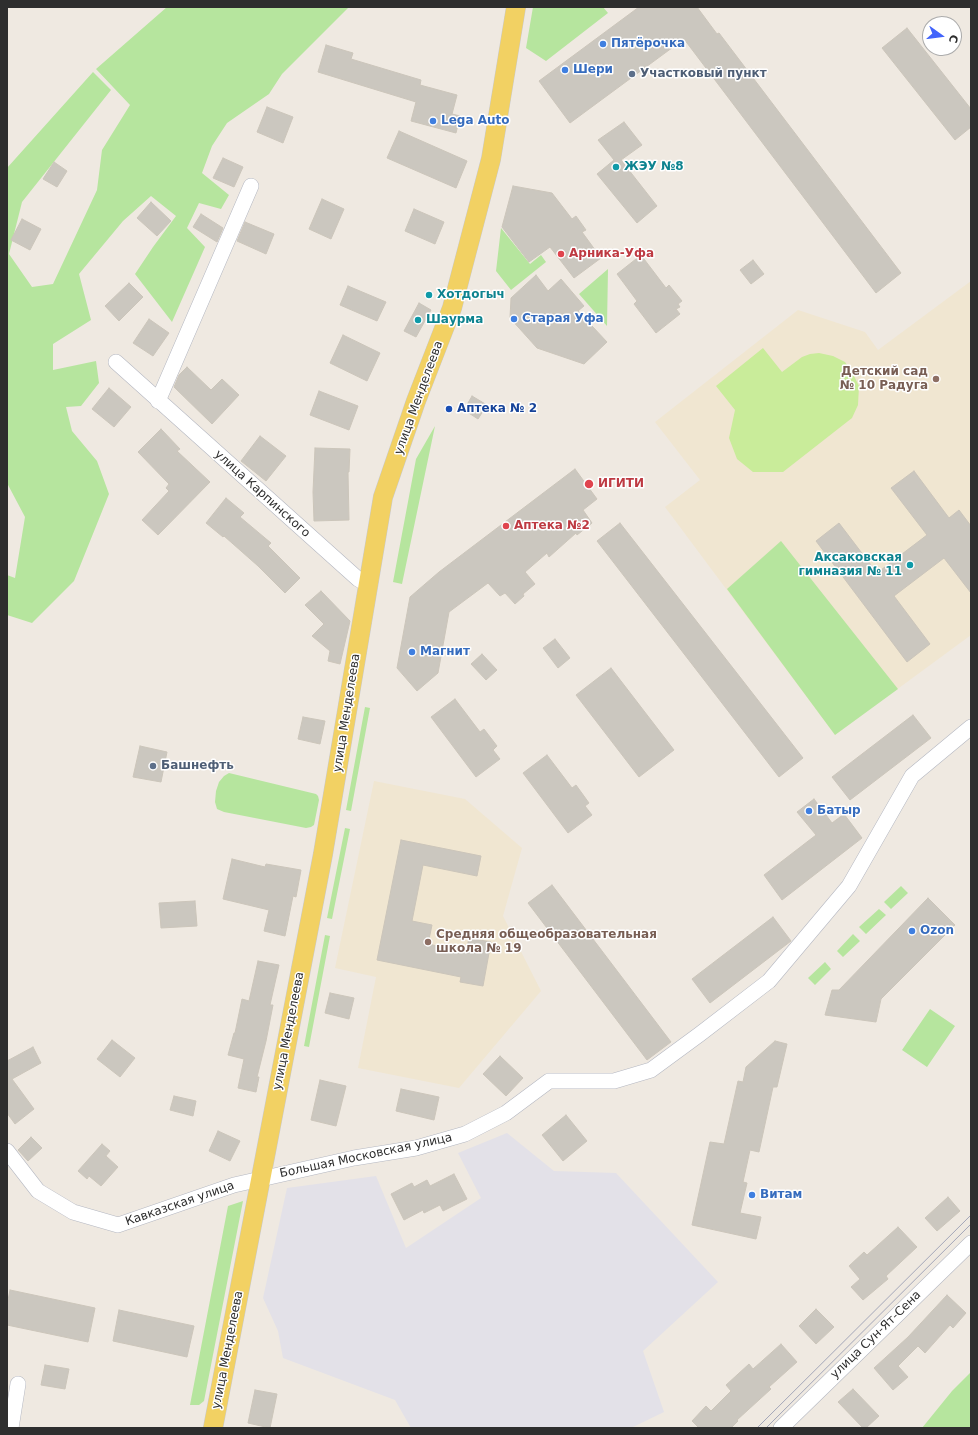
<!DOCTYPE html>
<meta charset="utf-8">
<style>
body{margin:0}
#map{position:relative;width:978px;height:1435px;overflow:hidden;background:#efe9e1;font-family:"DejaVu Sans",sans-serif}
canvas{display:block}
.frame{position:absolute;inset:0;border:8px solid #2e2e2e;pointer-events:none}
.north{position:absolute;left:922px;top:16px;width:40px;height:40px;box-sizing:border-box;background:#fff;border:1px solid #ababab;border-radius:50%;rotate:104deg;font-size:11px;font-weight:700;line-height:16px;text-align:center;color:#2e2e2e}
.north::after{content:'';display:block;margin:auto;width:14px;height:18px;background:#4264fb;clip-path:polygon(50% 0,100% 100%,50% 72%,0 100%)}
</style>
<div id="map">
<canvas width="978" height="1435"></canvas>
<div class="frame"></div>
<div class="north">С</div>
</div>
<script>
const context = document.querySelector('canvas').getContext('2d');
context.lineJoin = 'round';
function fillPath(path, color) { context.fillStyle = color; context.fill(path, 'evenodd'); }
const toPath = rows => new Path2D(rows.map(r => 'M' + r).join(''));
function trace(path, color, width, dash) { context.strokeStyle = color; context.lineWidth = width; context.lineCap = dash ? 'butt' : 'round'; context.setLineDash(dash || []); context.stroke(path); }
function write(font, color, halo, rows, align = 'center') {
  context.font = font + ' "DejaVu Sans",sans-serif'; context.lineWidth = 3; context.setLineDash([]); context.textBaseline = 'middle'; context.strokeStyle = halo; context.fillStyle = color; for (const [text, x, y, turn = 0] of rows) {
    context.save(); context.translate(x, y); context.rotate((+turn || 0) * Math.PI / 180); context.textAlign = isNaN(turn) ? turn : align; if (halo) context.strokeText(text, 0, 0); context.fillText(text, 0, 0); context.restore();
  }
}
fillPath(toPath([
 [507,1133,554,1171,616,1173,718,1282,643,1351,664,1412,631,1428,411,1428,395,1400,283,1358,278,1331,263,1298,287,1188,376,1176,406,1248,481,1198,458,1153]
]), '#e3e1e8');
fillPath(toPath([
 [971,281,971,635,835,735,665,507,700,480,655,422,798,310,865,332,878,350],
 [374,781,465,799,522,848,503,916,541,991,459,1088,358,1068,376,977,335,968]
]), '#f0e6d1');
fillPath(toPath([
 [167,7,349,7,282,74,269,94,227,123,212,146,202,173,229,195,221,209,199,203,187,228,205,247,172,322,135,274,153,247,176,216,151,196,123,221,79,274,91,320,53,344,53,370,96,361,99,383,81,406,66,407,72,431,97,461,109,494,74,581,32,623,7,615,7,575,15,578,25,517,7,483,7,355,8,336,7,334,7,168,93,72,111,90,22,202,9,254,32,287,53,284,97,190,102,150,130,105,96,69],
 [533,7,603,7,608,13,546,61,526,48],
 [501,228,530,264,541,255,546,262,511,290,496,271],
 [608,269,607,326,579,294],
 [435,426,402,584,393,582,416,459],
 [781,541,898,689,835,735,727,589],
 [365,707,370,708,351,811,346,810],
 [229,773,316,794,318,796,319,800,314,825,311,827,306,828,224,812,217,809,215,802,216,791,219,782,224,776],
 [345,828,350,829,332,919,327,918],
 [901,886,908,893,891,909,884,902],
 [879,909,886,915,866,934,859,927],
 [853,934,860,941,843,957,837,951],
 [325,935,330,936,309,1047,304,1046],
 [825,962,831,969,815,985,808,978],
 [930,1009,955,1026,927,1067,902,1050],
 [243,1201,204,1401,199,1405,190,1405,228,1206],
 [971,1372,971,1428,922,1428,952,1391]
]), '#b6e59e');
fillPath(toPath([
 [763,348,782,372,802,357,810,354,819,353,833,356,845,362,852,372,859,386,858,405,852,418,783,472,753,472,737,459,729,438,735,410,716,386]
]), '#c9ec9a');
const building = toPath([
 [639,7,697,7,717,34,719,33,901,273,876,293,684,39,570,123,539,81,639,7],
 [907,28,971,109,971,127,955,140,882,48,907,28],
 [326,45,353,53,351,59,421,80,420,85,457,95,452,114,460,116,456,133,411,121,416,102,318,72,326,45],
 [267,107,293,117,283,143,257,132,267,107],
 [624,122,642,145,621,160,657,206,637,223,597,174,614,160,598,140,624,122],
 [399,131,467,161,456,188,387,158,399,131],
 [223,158,243,167,234,187,213,178,223,158],
 [54,162,67,171,57,187,43,179,54,162],
 [513,186,552,193,572,219,576,216,586,230,582,232,601,258,574,278,550,247,529,262,502,227,513,186],
 [322,199,344,209,331,239,309,229,322,199],
 [151,202,171,221,157,236,137,218,151,202],
 [414,209,444,222,435,244,405,231,414,209],
 [201,214,223,228,217,242,193,227,201,214],
 [22,219,41,229,30,250,11,240,22,219],
 [245,222,274,234,266,254,237,241,245,222],
 [641,255,666,288,669,285,682,301,678,304,680,307,676,309,680,314,656,333,634,304,637,301,617,274,641,255],
 [753,260,764,274,751,284,740,270,753,260],
 [536,275,548,291,561,279,584,306,578,311,607,342,584,364,537,348,510,318,511,298,536,275],
 [129,283,143,297,119,321,105,306,129,283],
 [348,286,386,302,377,321,340,305,348,286],
 [419,303,431,310,416,337,404,331,419,303],
 [149,319,169,333,153,356,133,343,149,319],
 [343,335,380,353,367,381,330,363,343,335],
 [187,367,211,390,222,379,239,395,212,424,174,387,179,375,187,367],
 [109,388,131,407,114,427,92,409,109,388],
 [319,391,358,406,349,430,310,415,319,391],
 [472,396,487,405,478,419,464,410,472,396],
 [161,429,180,449,177,451,210,482,158,535,142,520,169,491,166,488,169,484,138,452,161,429],
 [260,436,286,456,266,481,241,461,260,436],
 [315,448,350,449,349,472,348,472,349,520,314,521,313,492,315,448],
 [575,469,597,499,583,510,592,523,577,535,576,533,549,557,547,553,525,572,535,584,523,594,524,596,515,604,505,593,500,596,488,583,449,612,438,673,417,691,397,668,410,597,439,572,575,469],
 [914,471,949,518,959,510,971,526,971,593,944,558,894,596,930,644,907,662,816,541,839,523,877,573,927,535,891,488,914,471],
 [226,498,244,513,240,517,271,543,268,546,300,578,285,593,258,566,224,536,223,537,206,523,226,498],
 [620,523,803,758,779,777,597,541,620,523],
 [321,591,350,621,340,664,328,661,330,651,312,636,324,624,305,605,321,591],
 [555,639,570,658,558,668,543,648,555,639],
 [482,654,497,670,486,680,471,664,482,654],
 [611,668,674,750,639,777,576,695,611,668],
 [455,699,480,732,484,729,497,746,493,750,500,759,476,777,431,717,455,699],
 [913,715,931,738,850,800,832,777,913,715],
 [303,717,325,721,320,744,298,739,303,717],
 [140,746,167,752,161,782,133,777,140,746],
 [547,755,572,788,576,785,589,803,585,806,592,815,568,833,523,773,547,755],
 [814,799,832,823,844,814,862,838,782,900,764,875,816,835,797,812,814,799],
 [401,840,481,856,477,876,423,865,412,921,432,925,428,944,466,952,469,938,491,942,483,986,460,982,461,977,377,960,401,840],
 [232,859,265,867,266,864,301,870,296,897,293,896,285,936,264,931,269,910,223,899,232,859],
 [552,885,671,1042,647,1060,528,903,552,885],
 [928,898,955,925,881,999,876,1022,825,1015,832,990,839,990,928,898],
 [195,901,197,926,161,928,159,903,195,901],
 [773,917,791,941,710,1003,692,979,773,917],
 [258,961,279,965,270,1005,273,1005,266,1041,257,1077,259,1077,256,1092,238,1088,244,1059,228,1055,234,1033,235,1033,242,999,249,1001,258,961],
 [330,993,354,998,349,1019,325,1013,330,993],
 [112,1040,135,1058,120,1077,97,1059,112,1040],
 [775,1041,787,1044,777,1087,773,1087,759,1152,750,1150,743,1182,747,1183,740,1213,761,1217,756,1239,692,1225,710,1142,724,1144,738,1081,743,1082,746,1067,775,1041],
 [33,1047,41,1063,12,1079,34,1109,15,1124,7,1113,7,1061,33,1047],
 [500,1056,523,1078,506,1096,483,1074,500,1056],
 [320,1080,346,1086,336,1126,311,1120,320,1080],
 [401,1089,439,1097,434,1120,396,1111,401,1089],
 [174,1096,196,1101,193,1116,170,1110,174,1096],
 [566,1115,587,1141,563,1161,542,1135,566,1115],
 [218,1131,240,1141,230,1161,209,1151,218,1131],
 [31,1137,42,1148,28,1161,18,1150,31,1137],
 [102,1144,110,1151,105,1157,106,1156,118,1167,101,1186,89,1176,87,1179,78,1171,102,1144],
 [454,1174,467,1199,443,1211,440,1205,424,1213,423,1210,404,1220,391,1194,412,1183,414,1187,427,1180,430,1186,454,1174],
 [948,1197,960,1211,937,1231,925,1218,948,1197],
 [898,1227,917,1247,886,1276,888,1279,863,1300,851,1287,860,1279,849,1266,864,1252,867,1255,898,1227],
 [10,1290,95,1308,88,1342,7,1325,7,1305,10,1290],
 [947,1295,966,1313,953,1328,950,1325,925,1353,918,1346,898,1366,908,1377,893,1390,874,1368,908,1337,947,1295],
 [816,1309,834,1327,816,1344,799,1326,816,1309],
 [119,1310,194,1326,187,1357,113,1341,119,1310],
 [781,1344,797,1362,769,1387,771,1389,737,1420,738,1421,731,1428,699,1428,692,1421,706,1406,711,1411,731,1391,726,1385,749,1364,753,1369,781,1344],
 [45,1365,69,1369,65,1389,41,1385,45,1365],
 [853,1389,879,1416,866,1428,863,1428,838,1402,853,1389],
 [255,1390,277,1394,270,1428,248,1423,255,1390]
]);
fillPath(building, '#cbc7bf');
trace(building, '#cbc5ba', 1);
const minor = toPath([
 [116,362,358,579,368,585],
 [158,401,251,186],
 [7,1151,38,1191,73,1212,118,1225,234,1185,354,1158,416,1148,465,1134,506,1113,549,1081,614,1081,651,1070,700,1034,769,981,849,886,912,776,971,727],
 [11,1428,18,1384],
 [781,1428,971,1243]
]);
const major = toPath([
 [213,1428,323,854,383,497,416,401,452,308,491,159,516,7]
]);
trace(minor, '#b4b7c1', 16);
trace(major, '#c9c9c9', 20);
trace(minor, '#fff', 15);
trace(major, '#f2d163', 19);
trace(toPath([
 [757,1428,971,1215],
 [766,1428,971,1224]
]), '#a3a6b8', 1);
for (const [x, y, r, color] of [
 [603,44,4,"#3f7fe0"],
 [565,70,4,"#3f7fe0"],
 [632,74,4,"#5c6f8a"],
 [433,121,4,"#3f7fe0"],
 [616,167,4,"#0f9aa8"],
 [561,254,4,"#e0444e"],
 [429,295,4,"#0f9aa8"],
 [514,319,4,"#3f7fe0"],
 [418,320,4,"#0f9aa8"],
 [936,379,4,"#8d6e63"],
 [449,409,4,"#1a4fb4"],
 [589,484,5,"#e0444e"],
 [506,526,4,"#e0444e"],
 [910,565,4,"#0f9aa8"],
 [412,652,4,"#3f7fe0"],
 [153,766,4,"#5c6f8a"],
 [809,811,4,"#3f7fe0"],
 [912,931,4,"#3f7fe0"],
 [428,942,4,"#8d6e63"],
 [752,1195,4,"#3f7fe0"]
]) { const dot = new Path2D(); dot.arc(x, y, r, 0, 2 * Math.PI); context.fillStyle = color; context.fill(dot); trace(dot, '#fff', 1.5); }
write('bold 12px', '#366cbe', '#fff', [
 ["Пятёрочка",611,44],
 ["Шери",573,70],
 ["Lega Auto",441,121],
 ["Старая Уфа",522,319],
 ["Магнит",420,652],
 ["Батыр",817,811],
 ["Ozon",920,931],
 ["Витам",760,1195]
], 'left');
write('bold 12px', '#4e5e75', '#fff', [
 ["Участковый пункт",640,74],
 ["Башнефть",161,766]
], 'left');
write('bold 12px', '#0d838f', '#fff', [
 ["ЖЭУ №8",624,167],
 ["Хотдогыч",437,295],
 ["Шаурма",426,320],
 ["Аксаковская",902,558,"right"],
 ["гимназия № 11",902,572,"right"]
], 'left');
write('bold 12px', '#be3a42', '#fff', [
 ["Арника-Уфа",569,254],
 ["ИГИТИ",598,484],
 ["Аптека №2",514,526]
], 'left');
write('bold 12px', '#785e54', '#fff', [
 ["Детский сад",928,372],
 ["№ 10 Радуга",928,386],
 ["Средняя общеобразовательная",436,935,"left"],
 ["школа № 19",436,949,"left"]
], 'right');
write('12px', '#2e2e2e', '#fff', [
 ["улица Менделеева",419,398,-70],
 ["улица Карпинского",262,494,42],
 ["улица Менделеева",347,713,-81],
 ["улица Менделеева",289,1031,-79],
 ["Большая Московская улица",366,1156,-12],
 ["Кавказская улица",180,1204,-19],
 ["улица Сун-Ят-Сена",876,1335,-44],
 ["улица Менделеева",228,1350,-79]
]);
write('bold 12px', '#164399', '#fff', [
 ["Аптека № 2",457,409]
], 'left');
</script>
